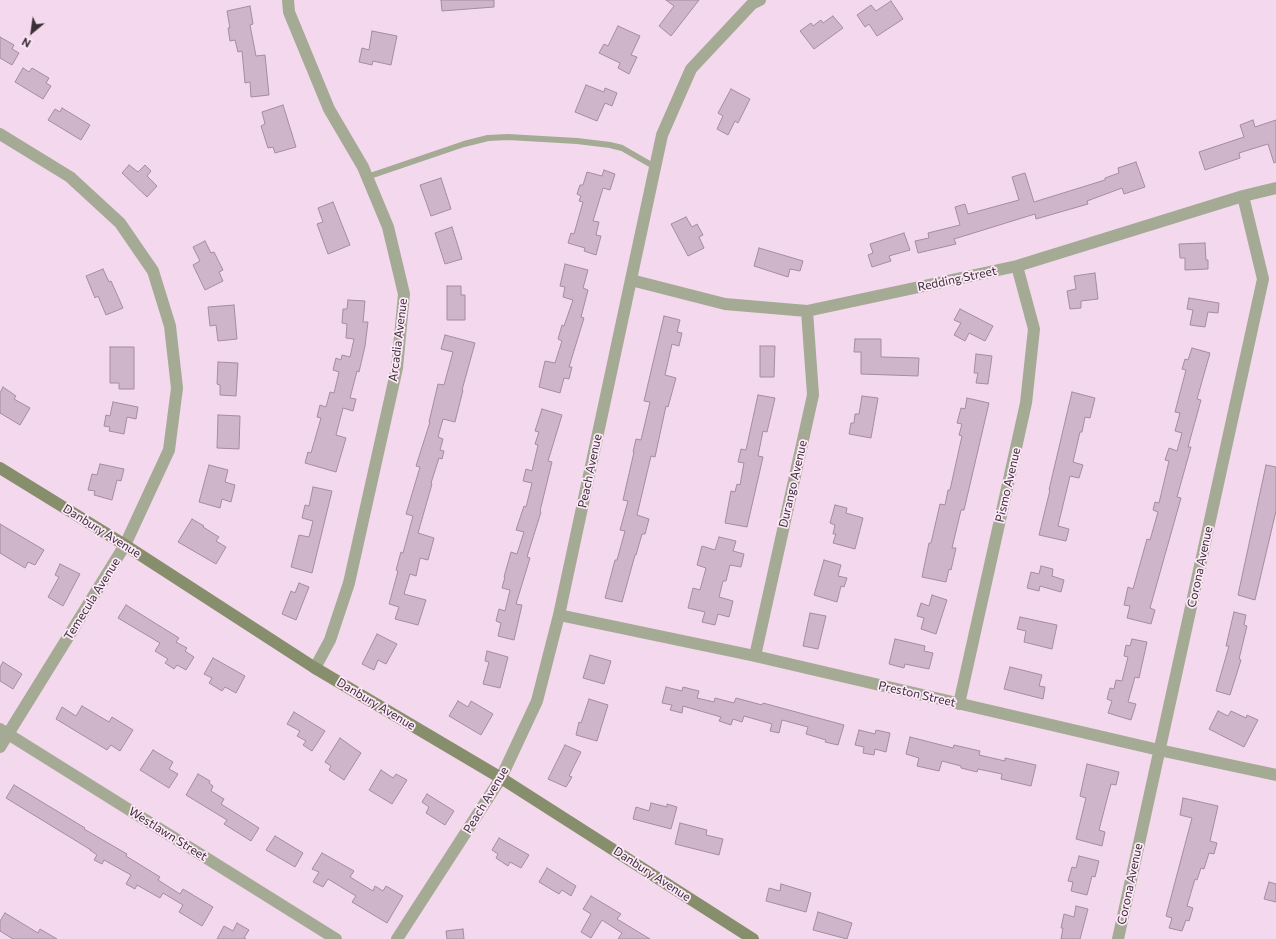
<!DOCTYPE html>
<style>
body{margin:0}
#map{position:relative;width:1276px;height:939px;overflow:hidden;background:#f4d9ee;font-family:Commissioner,sans-serif}
canvas{display:block}
.north{position:absolute;left:12px;top:12px;width:40px;height:40px;-webkit-text-stroke:3px #fee8f9;paint-order:stroke;rotate:209deg;font-size:11px;font-weight:700;line-height:16px;text-align:center;color:#3a3038}
.north::after{content:'';display:block;margin:auto;width:14px;height:18px;background:#3a3038;clip-path:polygon(50% 0,100% 100%,50% 72%,0 100%)}
</style>
<div id="map">
<canvas width="1276" height="939"></canvas>
<div class="north">N</div>
</div>
<script>
const context = document.querySelector('canvas').getContext('2d');
context.lineJoin = 'round';
function fillPath(path, color) { context.fillStyle = color; context.fill(path, 'evenodd'); }
const toPath = rows => new Path2D(rows.map(r => 'M' + r).join(''));
function trace(path, color, width, dash) { context.strokeStyle = color; context.lineWidth = width; context.lineCap = dash ? 'butt' : 'round'; context.setLineDash(dash || []); context.stroke(path); }
function write(font, color, halo, rows, align = 'center') {
  context.font = font + ' Commissioner,sans-serif'; context.lineWidth = 3.5; context.setLineDash([]); context.textBaseline = 'middle'; context.strokeStyle = halo; context.fillStyle = color; for (const [text, x, y, turn = 0] of rows) {
    context.save(); context.translate(x, y); context.rotate((+turn || 0) * Math.PI / 180); context.textAlign = isNaN(turn) ? turn : align; if (halo) context.strokeText(text, 0, 0); context.fillText(text, 0, 0); context.restore();
  }
}
const building = toPath([
 [441,0,494,0,494,7,442,11,441,0],
 [666,0,699,0,671,36,659,26,674,6,666,0],
 [891,1,903,19,877,36,869,24,865,27,857,15,871,5,876,11,891,1],
 [250,6,253,24,250,25,256,56,265,55,269,95,251,97,250,82,245,83,242,51,238,52,235,40,230,41,228,28,230,28,227,11,250,6],
 [833,16,843,28,814,49,800,31,811,23,813,26,821,20,823,23,833,16],
 [618,26,640,36,631,55,637,57,629,74,618,68,620,63,599,53,604,44,608,46,618,26],
 [372,31,397,36,391,65,373,61,372,65,359,62,362,48,369,50,372,31],
 [0,37,14,45,12,49,19,53,12,65,0,58,0,37],
 [23,68,29,72,32,68,49,78,46,83,51,86,43,99,15,82,23,68],
 [586,85,604,92,605,88,617,93,612,106,605,103,597,121,575,112,586,85],
 [731,89,750,99,738,123,735,121,728,135,717,129,723,116,718,113,731,89],
 [283,105,296,147,275,153,273,147,268,148,261,126,265,124,262,112,283,105],
 [62,108,90,125,81,140,48,120,55,109,60,112,62,108],
 [1253,120,1255,127,1276,120,1276,162,1274,163,1268,144,1239,153,1240,158,1205,170,1199,152,1244,137,1240,125,1253,120],
 [1136,162,1145,187,1124,194,1122,188,1087,201,1088,204,1036,219,1035,214,954,239,956,244,918,253,915,241,929,238,928,233,960,225,955,207,965,204,968,214,1019,200,1012,177,1025,173,1034,202,1105,180,1105,178,1119,173,1118,168,1136,162],
 [129,165,138,172,145,165,151,171,147,176,157,186,147,197,122,173,129,165],
 [604,170,615,174,610,190,603,188,593,221,599,222,596,235,601,236,596,255,584,251,585,248,568,243,571,233,574,234,583,202,579,201,581,196,577,194,580,185,583,185,587,172,602,176,604,170],
 [441,178,451,209,431,216,420,185,441,178],
 [333,202,350,245,328,254,317,224,323,222,318,208,333,202],
 [686,217,692,227,697,224,703,235,699,237,704,248,688,256,671,224,686,217],
 [452,227,462,259,445,264,435,233,452,227],
 [904,233,910,250,889,256,891,261,872,267,868,255,873,253,870,244,904,233],
 [205,241,211,253,214,252,223,270,219,272,223,281,205,290,193,265,200,261,193,247,205,241],
 [1205,243,1206,260,1208,260,1208,269,1185,270,1185,258,1180,258,1179,244,1205,243],
 [759,248,803,261,800,271,790,269,788,277,754,266,759,248],
 [565,264,588,270,583,288,588,290,581,317,584,318,569,367,572,367,569,379,564,378,560,393,539,387,545,361,555,363,562,341,558,339,562,325,564,326,573,300,563,297,565,287,560,286,565,264],
 [103,269,109,282,111,281,123,308,106,315,98,296,95,298,86,276,103,269],
 [1095,273,1098,299,1081,301,1081,308,1070,309,1067,291,1076,289,1074,276,1095,273],
 [447,286,461,286,461,295,465,295,465,320,447,320,447,286],
 [1189,298,1219,303,1218,313,1208,312,1205,327,1190,325,1193,310,1187,309,1189,298],
 [348,300,365,301,363,322,368,322,365,346,359,372,357,371,350,398,356,399,353,411,343,408,336,435,346,438,336,472,305,463,308,452,311,453,321,418,317,417,320,405,326,407,330,392,334,393,339,372,333,370,336,358,341,360,342,355,350,357,354,339,346,338,347,324,342,323,343,309,347,309,348,300],
 [234,305,237,339,218,341,216,325,210,326,208,307,234,305],
 [960,309,993,326,985,341,969,333,965,341,954,335,961,323,954,320,960,309],
 [664,316,680,320,677,332,682,333,679,346,672,344,665,375,676,378,668,407,666,406,655,457,651,456,637,515,649,519,645,534,642,534,636,555,635,555,622,602,605,598,615,560,617,560,625,531,620,530,628,501,623,500,634,452,633,452,636,439,641,440,650,402,644,401,664,316],
 [445,335,475,343,462,390,463,390,455,422,443,419,438,437,443,439,440,450,444,451,442,459,439,458,431,483,432,484,418,533,434,538,428,560,420,558,416,576,410,574,404,594,426,600,418,625,395,619,399,607,389,604,398,571,396,570,401,552,403,553,413,516,406,514,420,467,416,466,430,422,429,422,438,384,444,385,453,352,441,349,445,335],
 [855,339,881,339,881,357,919,358,918,376,861,374,861,352,854,352,855,339],
 [760,346,775,346,774,377,760,377,760,346],
 [110,347,134,347,134,389,119,389,119,383,110,383,110,347],
 [1192,348,1210,353,1197,399,1201,400,1188,447,1191,447,1177,497,1181,498,1150,608,1155,610,1151,624,1127,618,1130,606,1124,605,1128,587,1133,589,1147,539,1150,540,1158,512,1153,510,1155,502,1159,503,1169,461,1165,460,1169,448,1177,451,1182,433,1175,431,1180,413,1175,412,1186,370,1182,369,1185,359,1188,360,1192,348],
 [976,354,992,356,988,384,976,383,978,373,974,373,976,354],
 [218,362,238,363,236,396,220,395,220,385,217,384,218,362],
 [3,387,16,396,14,399,30,408,20,425,0,413,0,393,3,387],
 [1072,392,1095,398,1090,418,1085,417,1082,432,1080,432,1073,462,1083,465,1079,478,1070,476,1058,526,1069,529,1066,541,1039,535,1050,490,1049,490,1072,392],
 [758,395,775,398,767,432,763,431,758,456,763,457,747,527,725,523,731,491,735,492,737,484,740,485,744,463,738,462,741,449,746,450,758,395],
 [862,396,878,398,871,438,849,434,851,423,854,423,855,414,859,414,862,396],
 [967,398,989,403,964,510,961,510,952,548,956,548,951,570,949,569,946,582,922,577,929,543,931,543,940,504,945,505,948,490,950,490,962,436,959,435,962,424,957,423,961,408,965,409,967,398],
 [113,402,138,407,136,419,127,417,124,434,109,431,110,427,104,426,106,415,110,416,113,402],
 [542,409,562,415,548,461,552,462,540,511,541,512,527,557,530,558,516,604,522,605,514,640,498,636,501,623,496,621,499,609,505,611,510,590,502,588,505,577,504,577,511,552,517,554,524,532,516,530,524,506,526,507,532,483,523,481,526,469,532,471,538,445,535,444,539,432,535,431,542,409],
 [218,415,240,416,239,449,217,448,218,415],
 [100,464,124,469,121,481,117,480,112,500,94,495,95,491,88,490,92,474,97,475,100,464],
 [209,465,228,470,225,482,235,485,231,502,222,499,220,508,199,502,209,465],
 [1266,465,1276,467,1276,511,1255,600,1238,595,1266,465],
 [313,487,332,491,312,573,291,567,299,535,309,537,313,521,302,518,305,505,309,506,313,487],
 [835,505,847,508,846,513,863,518,855,549,833,543,836,534,833,534,835,525,830,523,835,505],
 [192,519,204,526,203,527,219,537,216,541,226,547,216,564,178,542,192,519],
 [0,524,44,550,35,565,28,562,25,568,0,553,0,524],
 [719,537,736,541,733,551,744,554,741,567,730,565,726,581,723,581,719,597,733,601,729,617,718,614,715,625,702,622,705,612,688,608,693,588,700,590,706,568,697,565,702,546,715,550,719,537],
 [824,560,841,565,838,576,847,578,844,587,841,586,837,602,814,595,824,560],
 [60,564,80,574,63,606,48,597,59,577,55,575,60,564],
 [1041,566,1053,569,1052,576,1064,580,1061,592,1040,586,1039,591,1027,588,1031,572,1039,574,1041,566],
 [299,583,309,587,296,620,282,614,291,591,295,593,299,583],
 [932,595,947,600,936,634,921,629,924,618,917,616,921,603,929,606,932,595],
 [126,605,179,638,176,642,187,648,185,651,194,657,186,670,177,665,174,669,165,663,168,659,155,651,160,643,118,618,126,605],
 [1234,612,1246,615,1244,625,1247,626,1239,659,1241,660,1230,695,1216,691,1229,646,1226,646,1234,612],
 [810,613,826,616,818,649,803,646,810,613],
 [1020,617,1057,625,1052,649,1024,642,1026,631,1017,629,1020,617],
 [377,634,397,644,386,664,378,660,374,670,362,664,377,634],
 [895,639,925,646,924,651,933,653,929,669,905,664,904,668,889,664,895,639],
 [1132,639,1147,642,1139,678,1135,677,1128,702,1136,704,1131,720,1108,713,1112,701,1107,699,1110,688,1114,689,1116,680,1122,681,1128,657,1124,656,1126,645,1130,646,1132,639],
 [487,651,508,657,500,688,483,684,489,662,485,661,487,651],
 [590,655,611,661,604,684,583,678,590,655],
 [213,658,245,676,236,693,225,687,222,691,209,683,212,678,204,674,213,658],
 [3,662,22,674,13,689,0,681,0,667,3,662],
 [1010,667,1042,675,1039,686,1045,687,1043,699,1004,689,1010,667],
 [666,687,682,691,683,687,699,691,697,698,714,702,715,698,734,703,736,698,762,705,763,703,844,725,838,745,825,742,826,740,806,734,808,727,782,720,779,733,770,731,772,724,744,716,742,722,733,719,731,725,719,721,721,717,683,706,682,713,670,710,672,705,662,703,666,687],
 [589,699,608,705,597,741,576,735,579,722,581,723,589,699],
 [458,701,468,707,471,701,493,714,481,735,449,716,458,701],
 [82,706,109,722,112,717,133,730,120,751,111,745,107,750,56,719,62,707,76,716,82,706],
 [1218,711,1228,716,1231,711,1246,718,1247,715,1258,720,1244,747,1209,729,1218,711],
 [294,712,325,731,312,751,303,745,306,741,297,736,300,731,287,724,294,712],
 [859,730,875,734,876,730,890,733,886,752,875,749,874,755,863,753,864,747,855,745,859,730],
 [910,737,953,748,954,745,980,751,979,755,1005,761,1005,758,1036,765,1031,786,1001,779,1002,774,978,769,977,772,961,768,961,766,942,761,939,771,917,766,919,758,906,754,910,737],
 [340,738,361,753,344,780,329,770,331,766,325,762,340,738],
 [565,745,581,752,569,776,572,777,566,787,548,779,565,745],
 [153,750,173,762,169,769,178,774,169,788,140,770,153,750],
 [1087,764,1119,772,1116,785,1111,784,1099,830,1105,832,1102,846,1076,839,1086,798,1080,796,1087,764],
 [381,770,393,778,396,774,407,780,392,804,369,790,381,770],
 [198,774,210,781,209,783,213,786,211,791,224,799,221,804,259,828,251,841,224,824,227,820,186,795,198,774],
 [14,785,85,828,84,829,127,854,126,856,160,877,158,880,180,894,183,889,213,907,202,926,179,912,183,905,163,893,160,898,137,885,135,889,126,884,131,875,104,860,102,864,94,860,97,855,90,850,91,850,6,798,14,785],
 [427,794,454,811,445,825,426,813,429,807,422,802,427,794],
 [1183,798,1218,806,1210,841,1217,843,1214,854,1209,853,1204,869,1201,868,1197,880,1195,879,1187,906,1193,908,1189,921,1186,920,1182,931,1169,928,1172,918,1166,916,1192,818,1180,815,1183,798],
 [651,803,667,807,667,804,677,807,671,829,633,819,636,807,649,811,651,803],
 [680,823,707,830,706,835,723,839,719,855,675,844,680,823],
 [275,836,303,853,295,867,266,850,275,836],
 [499,838,529,855,521,868,510,862,508,866,496,858,498,854,492,850,499,838],
 [322,853,354,871,350,877,373,891,375,886,383,891,386,886,403,896,387,923,352,902,356,896,328,879,323,887,313,882,319,872,312,869,322,853],
 [1079,856,1099,861,1095,877,1092,876,1087,895,1071,891,1073,882,1068,881,1072,867,1076,868,1079,856],
 [547,868,576,886,571,896,562,890,559,894,539,882,547,868],
 [1269,882,1276,884,1276,902,1264,899,1269,882],
 [781,884,811,893,806,912,766,901,769,888,780,891,781,884],
 [591,896,621,914,617,919,650,939,618,939,622,933,602,920,591,938,581,932,591,914,583,909,591,896],
 [1076,906,1088,909,1080,939,1061,939,1063,928,1061,928,1064,914,1074,917,1076,906],
 [818,912,852,923,847,939,813,930,818,912],
 [5,913,38,933,40,929,57,939,13,939,0,931,0,921,5,913],
 [237,923,249,930,244,938,246,939,217,939,224,926,233,931,237,923],
 [463,929,464,939,447,939,446,931,463,929]
]);
fillPath(building, '#cfb5c9');
trace(building, '#a58c9f', 1);
trace(toPath([
 [367,177,464,144,488,138,508,137,577,141,610,145,622,148,655,167]
]), '#a4aa93', 6);
trace(toPath([
 [288,0,289,12,329,109,363,167,388,227,404,294,397,368,349,583,330,640,315,668],
 [0,134,70,177,120,223,153,271,170,326,177,388,169,450,125,545,0,747],
 [631,280,725,304,807,311,1017,266,1243,196,1276,188],
 [559,615,755,656,1159,750,1276,775],
 [755,656,813,395,807,311],
 [959,704,1026,403,1034,329,1017,266],
 [0,729,336,939],
 [397,939,501,778,537,701,559,615,662,135,691,69,752,4,760,0],
 [1118,939,1263,279,1243,196]
]), '#a4aa93', 12);
trace(toPath([
 [0,468,125,545,315,668,501,778,753,939]
]), '#868e6c', 12);
write('12px', '#3a3038', '#fee8f9', [
 ["Redding Street",957,279,-12],
 ["Arcadia Avenue",398,340,-83],
 ["Peach Avenue",590,471,-78],
 ["Durango Avenue",793,484,-77],
 ["Pismo Avenue",1008,485,-77],
 ["Danbury Avenue",102,531,32],
 ["Corona Avenue",1200,567,-78],
 ["Temecula Avenue",92,599,-58],
 ["Preston Street",917,694,13],
 ["Danbury Avenue",376,704,31],
 ["Peach Avenue",486,800,-59],
 ["Westlawn Street",168,834,32],
 ["Danbury Avenue",652,874,33],
 ["Corona Avenue",1130,884,-78]
]);
</script>
